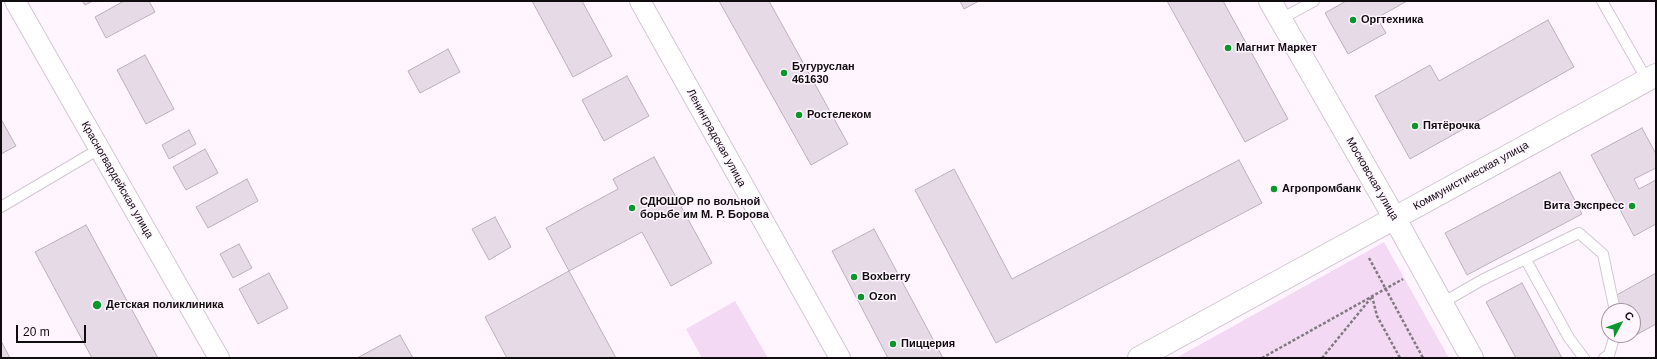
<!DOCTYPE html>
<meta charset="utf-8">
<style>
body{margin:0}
#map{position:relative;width:1657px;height:359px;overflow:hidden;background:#fff5ff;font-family:Helvetica,sans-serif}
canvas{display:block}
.frame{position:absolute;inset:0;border:2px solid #100c10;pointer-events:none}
.north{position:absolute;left:1601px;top:303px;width:40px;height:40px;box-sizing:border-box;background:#fff5ff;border:1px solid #9f989f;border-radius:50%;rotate:49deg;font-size:11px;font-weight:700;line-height:16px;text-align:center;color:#100c10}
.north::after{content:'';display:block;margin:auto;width:14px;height:18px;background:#0c972d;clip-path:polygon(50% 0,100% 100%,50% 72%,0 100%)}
.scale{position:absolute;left:16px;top:325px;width:70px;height:18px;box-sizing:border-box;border:2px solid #100c10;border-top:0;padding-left:5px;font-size:12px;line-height:14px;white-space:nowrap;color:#100c10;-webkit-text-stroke:3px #fff5ff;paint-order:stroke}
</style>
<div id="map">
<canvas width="1657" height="359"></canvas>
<div class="frame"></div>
<div class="north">С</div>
<div class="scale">20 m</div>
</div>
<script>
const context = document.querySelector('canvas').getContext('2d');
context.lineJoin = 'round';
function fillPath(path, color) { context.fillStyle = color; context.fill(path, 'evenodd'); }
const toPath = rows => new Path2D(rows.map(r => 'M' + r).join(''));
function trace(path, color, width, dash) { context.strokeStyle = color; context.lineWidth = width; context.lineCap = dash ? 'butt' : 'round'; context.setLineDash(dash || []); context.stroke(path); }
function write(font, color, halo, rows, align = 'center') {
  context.font = font + ' Helvetica,sans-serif'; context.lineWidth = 3; context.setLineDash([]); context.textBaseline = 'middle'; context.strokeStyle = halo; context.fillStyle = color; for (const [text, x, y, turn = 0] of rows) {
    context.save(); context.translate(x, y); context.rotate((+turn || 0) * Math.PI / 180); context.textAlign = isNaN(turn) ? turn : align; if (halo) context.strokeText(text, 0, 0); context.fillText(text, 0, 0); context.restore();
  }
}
fillPath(toPath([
 [1384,242,1449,358,1176,358],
 [735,301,768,358,702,358,686,329]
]), '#f4d9f4');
const building = toPath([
 [82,1,93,1,85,5,82,1],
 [124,1,149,1,155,12,106,38,95,17,124,1],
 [532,1,582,1,612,56,573,77,532,1],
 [719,1,769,1,848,144,811,165,719,1],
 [960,1,979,1,964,9,960,1],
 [1167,1,1223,1,1288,119,1245,142,1167,1],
 [1346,1,1407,1,1377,18,1386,33,1348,54,1325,13,1346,1],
 [1548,20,1574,67,1410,159,1375,96,1430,65,1439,81,1548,20],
 [448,49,460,72,420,93,408,71,448,49],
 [145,55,174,109,146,124,117,70,145,55],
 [627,76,649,116,604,141,582,100,627,76],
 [1,119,16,146,1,154,1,119],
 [1642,128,1656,154,1656,168,1634,179,1639,189,1656,180,1656,224,1634,236,1591,155,1642,128],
 [189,130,196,144,169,159,162,145,189,130],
 [205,149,218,173,186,190,173,167,205,149],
 [654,157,712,263,671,286,642,232,569,271,546,228,618,189,613,179,654,157],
 [1239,160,1262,203,996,343,915,190,954,169,1012,279,1239,160],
 [1560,172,1582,214,1467,275,1445,233,1560,172],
 [247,179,258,201,208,228,196,207,247,179],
 [495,217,511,247,489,260,472,229,495,217],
 [86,225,158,358,92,358,35,252,86,225],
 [874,229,943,358,888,358,832,251,874,229],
 [239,244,252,268,233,278,220,254,239,244],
 [569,271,616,358,507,358,485,317,569,271],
 [269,273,288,308,258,324,239,289,269,273],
 [1656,273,1656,324,1636,335,1633,330,1633,311,1623,311,1615,296,1656,273],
 [1522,283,1562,358,1516,358,1486,302,1522,283],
 [400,335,413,358,357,358,400,335],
 [1,341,10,358,1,358,1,341]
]);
fillPath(building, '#e6dae6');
trace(building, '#bbafbb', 1);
const service = toPath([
 [1602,1,1647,80],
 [1281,19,1314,1],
 [1,207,99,149],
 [1526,260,1569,338,1584,358],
 [1442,303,1482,280,1579,233,1603,254,1615,311],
 [1604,358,1609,355,1615,335]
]);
const minor = toPath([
 [15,1,219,358],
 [640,1,840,358]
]);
const tertiary = toPath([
 [1139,358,1656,75]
]);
const secondary = toPath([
 [1270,1,1394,217,1472,358]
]);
trace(service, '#d2c7d2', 12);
trace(minor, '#d2c7d2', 22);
trace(tertiary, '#d2c7d2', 24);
trace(secondary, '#d2c7d2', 24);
trace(toPath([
 [1369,258,1423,358],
 [1372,296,1377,316,1400,358],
 [1262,358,1403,279],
 [1322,358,1371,298]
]), '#817a81', 2.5, [3, 2]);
trace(service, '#fff', 10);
trace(minor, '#fff', 20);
trace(tertiary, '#fff', 22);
trace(secondary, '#fff', 22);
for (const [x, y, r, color] of [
 [1353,20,4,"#0c972d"],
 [1228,48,4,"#0c972d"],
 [784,73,4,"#0c972d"],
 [799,115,4,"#0c972d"],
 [1415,126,4,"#0c972d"],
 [1274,189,4,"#0c972d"],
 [1632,206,4,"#0c972d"],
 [632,208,4,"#0c972d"],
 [854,277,4,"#0c972d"],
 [861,297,4,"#0c972d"],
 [97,305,5,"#0c972d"],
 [893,344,4,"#0c972d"]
]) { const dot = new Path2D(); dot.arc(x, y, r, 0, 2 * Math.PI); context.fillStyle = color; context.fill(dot); trace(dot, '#fff5ff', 1.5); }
write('bold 11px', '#100c10', '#fff5ff', [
 ["Оргтехника",1361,20],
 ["Магнит Маркет",1236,48],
 ["Бугуруслан",792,67],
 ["461630",792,80],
 ["Ростелеком",807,115],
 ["Пятёрочка",1423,126],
 ["Агропромбанк",1282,189],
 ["СДЮШОР по вольной",640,202],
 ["борьбе им М. Р. Борова",640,215],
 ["Вита Экспресс",1624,206,"right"],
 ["Boxberry",862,277],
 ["Ozon",869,297],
 ["Детская поликлиника",106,305],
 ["Пиццерия",901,344]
], 'left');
write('11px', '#100c10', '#fff5ff', [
 ["Ленинградская улица",716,138,61],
 ["Коммунистическая улица",1471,176,-29],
 ["Московская улица",1372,179,60],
 ["Красногвардейская улица",117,180,60]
]);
</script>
